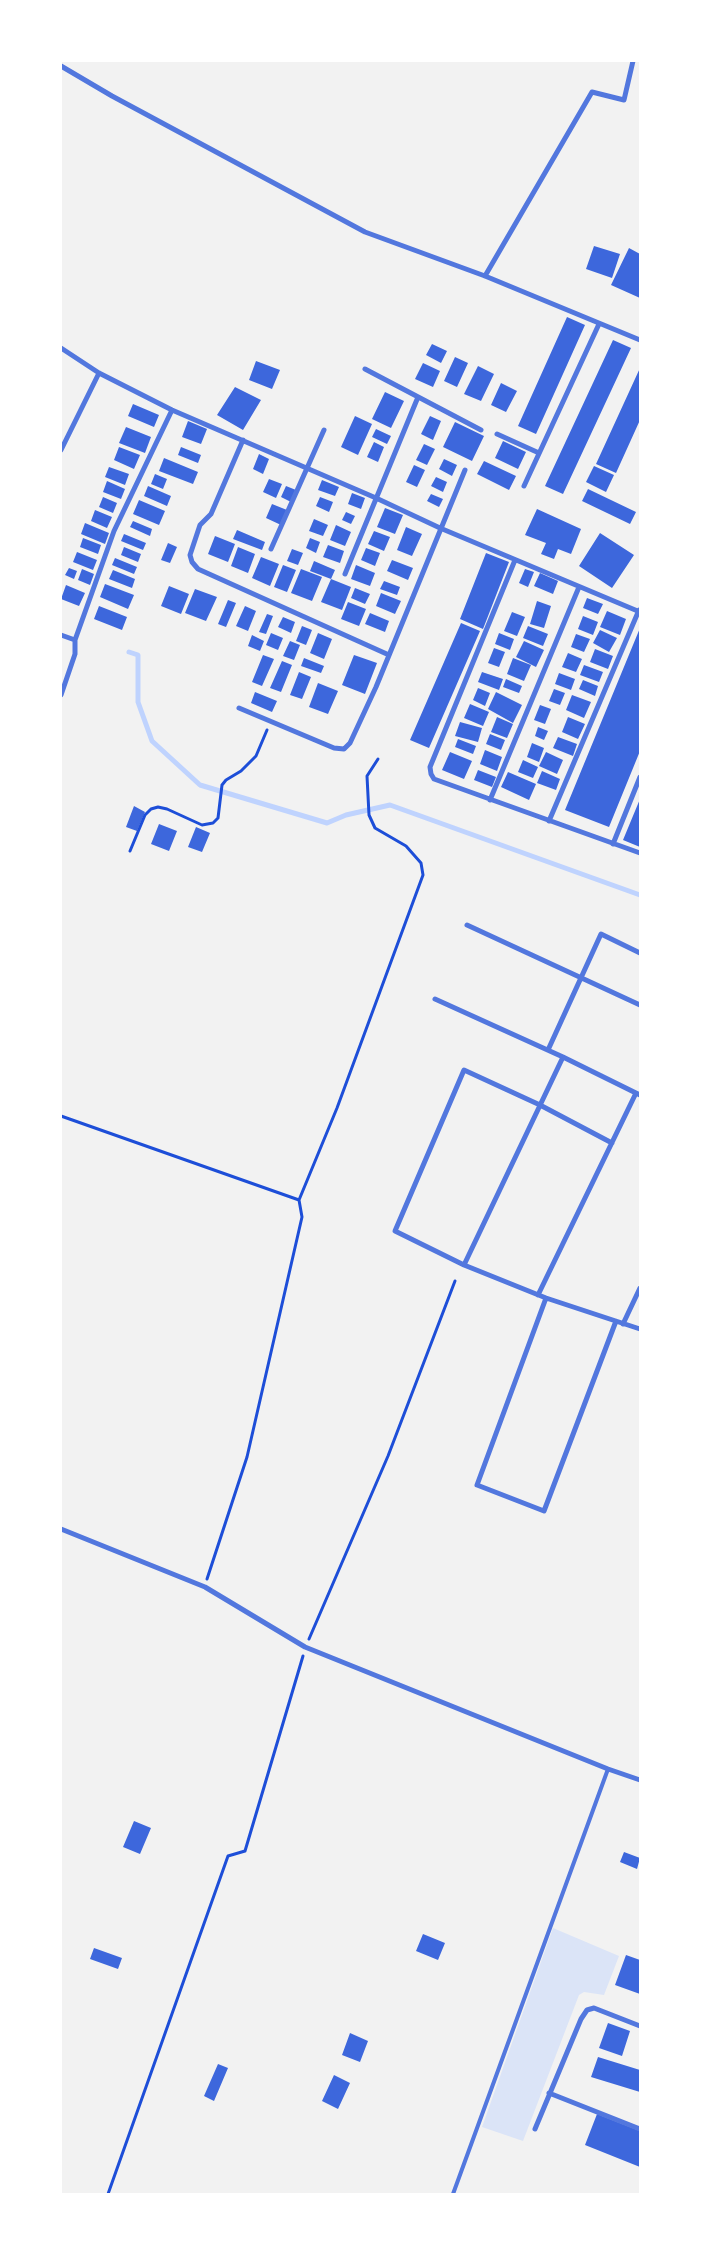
<!DOCTYPE html>
<style>
body{margin:0}
#map{position:relative;width:701px;height:2255px;overflow:hidden;background:#f2f2f2;font-family:"Asap Condensed",sans-serif}
canvas{display:block}
.frame{position:absolute;inset:0;border:62px solid #fff;pointer-events:none}
</style>
<div id="map">
<canvas width="701" height="2255"></canvas>
<div class="frame"></div>
</div>
<script>
const context = document.querySelector('canvas').getContext('2d');
context.lineJoin = 'round';
function fillPath(path, color) { context.fillStyle = color; context.fill(path, 'evenodd'); }
const toPath = rows => new Path2D(rows.map(r => 'M' + r).join(''));
function trace(path, color, width, dash) { context.strokeStyle = color; context.lineWidth = width; context.lineCap = dash ? 'butt' : 'round'; context.setLineDash(dash || []); context.stroke(path); }
fillPath(toPath([
 [553,1928,619,1956,604,1995,584,1992,579,1995,523,2141,482,2127]
]), '#dbe4f7');
trace(toPath([
 [129,652,138,655,138,702,152,741,200,785,327,823,346,815,390,805,640,895]
]), '#bfd3fe', 5);
fillPath(toPath([
 [594,246,620,254,612,278,586,269],
 [629,248,640,254,640,298,611,285],
 [567,317,585,325,536,434,518,426],
 [613,340,631,348,563,494,545,486],
 [432,344,447,351,441,363,426,355],
 [455,357,468,363,457,387,444,381],
 [256,361,280,370,272,389,249,380],
 [423,363,440,371,433,387,415,379],
 [478,366,494,374,481,401,464,394],
 [640,368,640,420,616,473,596,464],
 [501,383,517,391,506,412,491,405],
 [235,387,261,400,243,430,217,415],
 [385,392,404,401,391,428,372,419],
 [133,404,159,415,154,427,128,416],
 [355,416,372,424,358,455,341,447],
 [430,416,441,421,433,440,421,434],
 [188,421,207,429,201,444,182,437],
 [455,422,484,436,472,461,443,447],
 [126,427,151,437,145,453,119,443],
 [376,429,391,436,387,444,372,437],
 [503,441,526,452,518,469,495,458],
 [374,442,384,447,378,462,367,457],
 [424,444,435,449,427,465,416,460],
 [119,447,140,455,134,469,114,460],
 [181,447,201,455,198,463,178,455],
 [259,454,269,459,263,474,253,469],
 [164,458,198,472,193,484,159,471],
 [444,459,457,465,452,476,439,469],
 [484,461,516,476,509,490,477,474],
 [414,465,425,470,417,487,406,482],
 [594,466,614,475,606,492,586,482],
 [109,467,129,474,125,485,105,477],
 [155,474,167,479,163,489,151,484],
 [436,477,447,482,443,492,431,486],
 [269,479,282,484,276,498,263,492],
 [322,480,339,487,335,496,318,490],
 [107,481,125,489,121,499,103,492],
 [148,486,171,496,167,506,144,496],
 [286,486,296,490,291,502,281,497],
 [588,489,636,512,630,524,582,501],
 [352,493,365,498,361,509,348,504],
 [431,494,443,499,439,507,427,501],
 [103,497,117,503,113,513,99,507],
 [320,497,333,502,329,512,316,506],
 [139,500,165,511,159,525,133,514],
 [272,504,287,510,281,525,266,518],
 [385,508,403,515,395,534,377,527],
 [537,509,581,529,571,554,558,549,554,559,541,554,546,543,525,535],
 [95,510,112,517,107,528,91,521],
 [346,512,355,516,351,524,342,520],
 [314,519,328,525,323,536,309,531],
 [133,521,152,529,150,536,130,527],
 [85,523,109,533,105,544,81,534],
 [336,525,351,532,345,546,330,540],
 [406,527,422,534,412,556,397,550],
 [237,530,265,542,262,550,233,539],
 [374,531,390,537,384,551,368,544],
 [600,533,634,555,612,588,579,566],
 [124,534,146,543,143,550,121,541],
 [215,536,235,544,228,562,208,554],
 [83,538,101,545,98,554,80,547],
 [310,538,320,542,316,553,306,548],
 [168,543,177,547,170,563,161,560],
 [328,545,344,551,340,563,323,557],
 [124,547,141,554,138,562,121,555],
 [238,547,255,554,248,573,231,566],
 [366,548,380,553,375,566,361,560],
 [292,549,303,553,298,565,287,561],
 [77,552,97,560,93,570,73,562],
 [486,553,509,562,483,629,460,619],
 [261,557,279,564,270,586,252,578],
 [115,558,137,567,134,574,112,565],
 [392,560,413,568,408,580,387,571],
 [314,561,335,570,331,579,310,571],
 [283,565,296,570,287,592,274,587],
 [356,565,375,573,370,586,351,579],
 [69,568,77,571,74,579,65,575],
 [82,569,94,574,90,585,78,580],
 [301,569,322,577,312,601,291,593],
 [525,569,534,572,528,587,519,583],
 [113,570,135,579,132,588,109,579],
 [540,573,558,581,553,594,534,586],
 [331,579,351,587,342,610,321,602],
 [384,581,400,587,397,595,380,589],
 [105,584,134,595,128,609,100,597],
 [66,585,85,593,79,606,61,599],
 [169,586,189,594,181,614,161,606],
 [355,588,370,594,365,604,351,598],
 [195,589,217,597,206,621,185,613],
 [381,593,401,601,395,614,376,606],
 [587,598,603,604,598,614,583,608],
 [228,600,236,603,226,627,218,624],
 [537,601,551,606,544,628,530,624],
 [348,602,366,609,359,626,341,619],
 [99,606,127,617,122,630,94,619],
 [245,606,256,611,248,631,236,626],
 [607,611,626,619,620,635,600,627],
 [512,612,525,617,517,636,504,631],
 [370,613,389,621,385,632,365,624],
 [267,614,273,616,266,634,259,632],
 [583,616,598,622,593,635,578,629],
 [283,617,295,622,291,633,278,627],
 [461,623,480,631,429,748,410,740],
 [302,626,312,630,306,645,296,641],
 [528,626,548,634,543,646,523,638],
 [640,628,640,751,609,827,565,810],
 [600,630,617,638,609,652,593,643],
 [271,633,283,638,278,650,266,645],
 [318,633,332,639,324,659,310,653],
 [499,633,514,639,510,650,495,644],
 [576,634,590,639,584,652,571,647],
 [252,635,264,641,260,651,248,646],
 [290,641,300,645,294,660,283,656],
 [524,641,544,650,536,667,516,657],
 [494,648,505,652,499,667,488,663],
 [595,649,613,656,608,669,590,662],
 [568,653,582,659,576,672,562,667],
 [263,655,274,659,262,686,252,682],
 [354,655,377,663,365,694,342,685],
 [304,658,324,666,321,673,301,666],
 [513,658,531,665,524,681,507,674],
 [282,661,292,665,281,692,270,688],
 [584,665,603,672,599,682,580,675],
 [299,672,311,677,302,699,290,695],
 [482,672,503,679,499,690,478,682],
 [559,673,575,679,571,690,555,684],
 [506,679,522,686,519,693,503,687],
 [583,680,598,686,595,696,579,689],
 [318,683,338,691,328,714,309,707],
 [478,688,490,693,485,706,473,700],
 [554,689,565,693,560,705,549,701],
 [255,692,277,701,272,712,251,703],
 [496,692,522,705,513,723,488,709],
 [572,695,591,702,584,718,566,710],
 [470,704,489,712,483,726,464,718],
 [540,705,551,709,545,724,534,720],
 [497,717,513,724,507,738,491,732],
 [568,717,585,724,578,739,562,732],
 [460,722,482,728,478,742,455,736],
 [538,727,548,731,544,740,535,736],
 [490,734,505,740,501,750,486,744],
 [558,737,577,744,573,756,553,748],
 [458,739,476,746,473,754,455,747],
 [532,743,544,748,539,762,527,757],
 [485,750,502,757,497,771,480,764],
 [450,752,472,761,464,779,442,770],
 [546,752,563,760,557,774,539,766],
 [523,760,538,767,533,778,518,772],
 [478,770,496,777,492,787,474,780],
 [542,771,560,779,556,790,537,783],
 [508,772,536,784,529,800,501,787],
 [640,799,640,847,623,840],
 [134,806,145,812,137,831,126,827],
 [159,824,177,831,169,851,151,844],
 [196,827,210,833,202,852,188,847],
 [134,1821,151,1828,140,1854,123,1847],
 [624,1852,640,1858,637,1869,620,1862],
 [423,1934,445,1943,438,1960,416,1951],
 [94,1948,122,1958,118,1969,90,1959],
 [626,1955,640,1960,640,1994,615,1985],
 [608,2023,630,2031,622,2056,599,2048],
 [350,2033,368,2041,360,2062,342,2055],
 [598,2057,640,2070,640,2092,591,2077],
 [218,2064,228,2068,214,2101,204,2096],
 [334,2075,350,2083,338,2109,322,2101],
 [597,2114,640,2131,640,2167,585,2145]
]), '#3d67dc');
trace(toPath([
 [130,851,145,815,151,809,158,807,167,809,202,825,213,823,218,818,222,785,226,780,241,771,256,756,267,730],
 [61,1116,299,1200],
 [207,1579,247,1457,302,1217,299,1200,337,1108,423,875,421,863,406,846,375,828,369,815,367,776,378,759],
 [309,1639,388,1456,455,1281],
 [108,2194,228,1856,245,1851,303,1656]
]), '#1d4ed8', 3);
trace(toPath([
 [453,2194,608,1769]
]), '#5277de', 4);
trace(toPath([
 [61,66,112,96,365,232,485,276,640,340],
 [485,276,592,92,624,100,633,61],
 [61,348,99,373,172,410,376,498,440,528,640,612],
 [365,369,481,430],
 [497,434,539,453],
 [243,440,211,514,200,525,190,555,192,562,198,569,389,655],
 [61,450,99,373],
 [524,486,599,324],
 [271,549,324,430],
 [515,560,430,767,431,774,434,779,640,853],
 [345,574,418,397],
 [61,635,75,640],
 [61,695,75,654,75,640,114,531,172,410],
 [239,708,334,748,344,749,350,743,376,687,465,470],
 [490,800,579,587],
 [549,821,639,610],
 [613,844,640,777],
 [467,925,640,1005],
 [435,999,563,1057],
 [548,1050,601,934,640,953],
 [640,1095,563,1057,464,1265,546,1298,640,1329],
 [464,1265,395,1231,464,1070,540,1105,612,1143],
 [538,1295,636,1093],
 [546,1298,477,1485,544,1511,616,1321],
 [623,1324,640,1288],
 [61,1529,205,1587,305,1647,608,1769,640,1780],
 [549,2093,640,2129],
 [535,2129,581,2019,587,2010,594,2008,640,2026]
]), '#5277de', 5);
</script>
